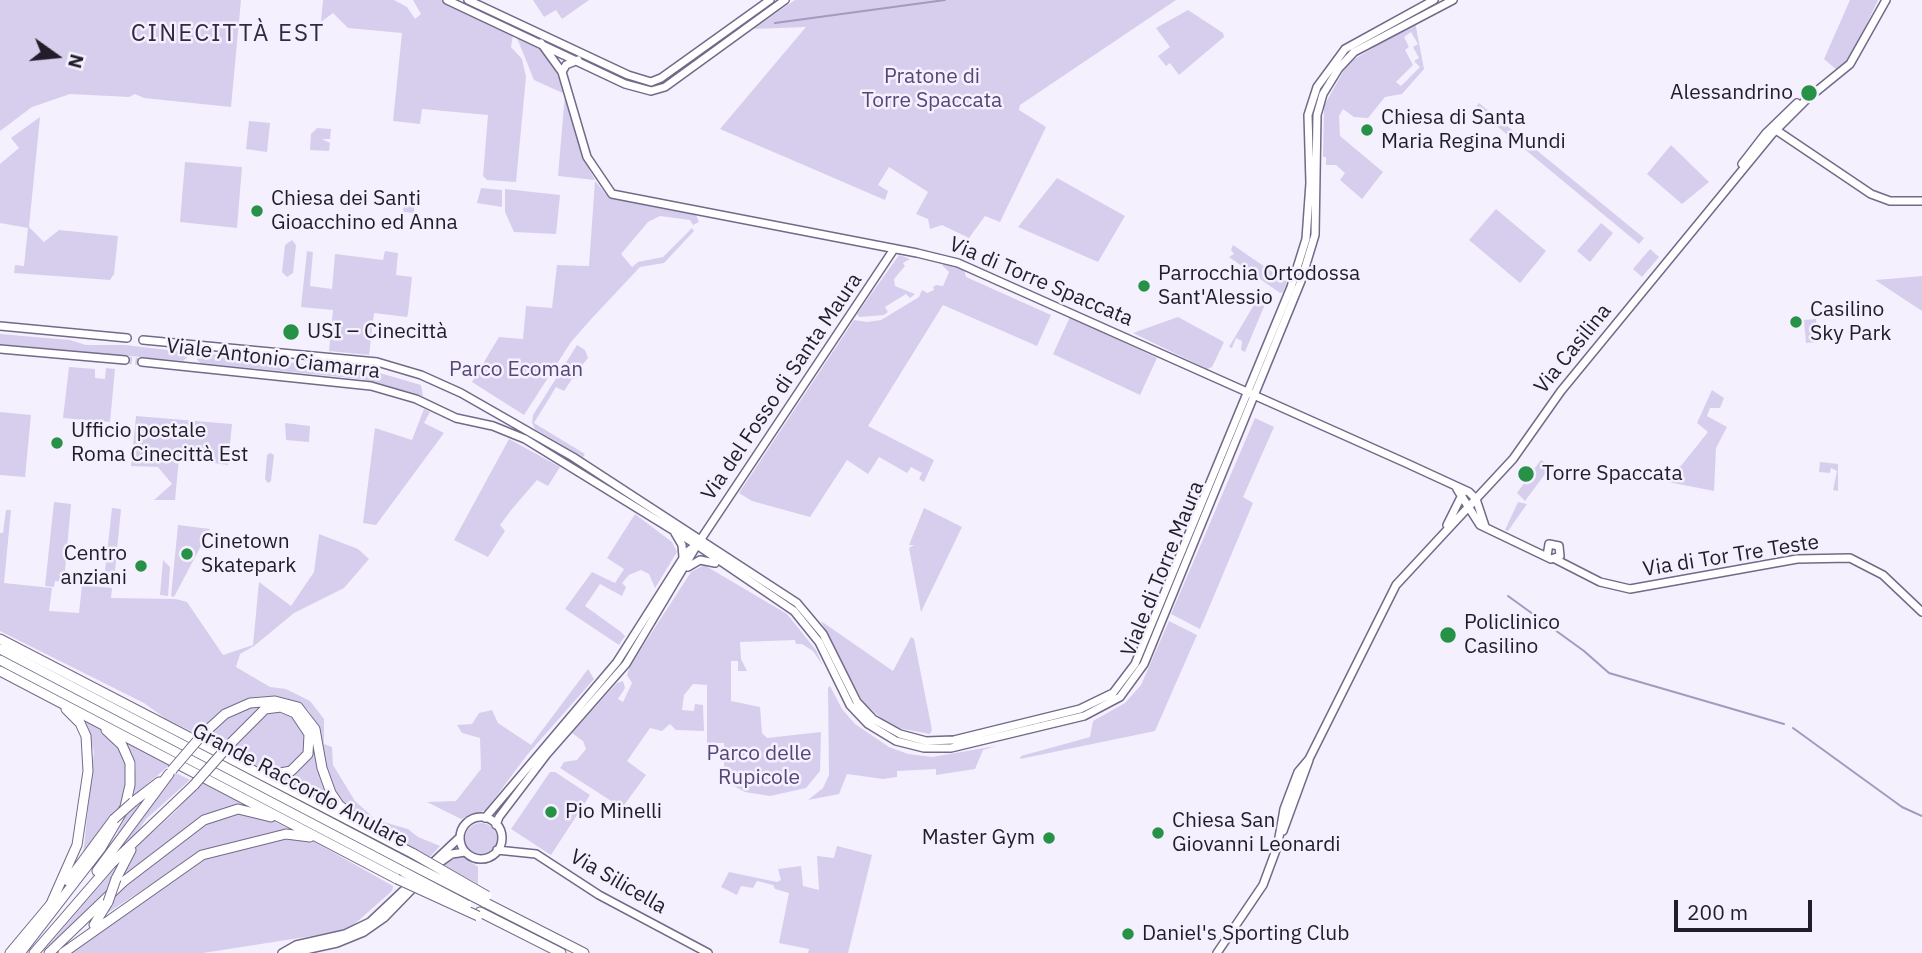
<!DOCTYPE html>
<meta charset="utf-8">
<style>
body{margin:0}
#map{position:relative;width:1922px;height:953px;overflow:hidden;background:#f4f0fe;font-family:"IBM Plex Sans",sans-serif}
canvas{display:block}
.north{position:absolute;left:21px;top:21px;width:70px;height:70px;-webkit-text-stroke:5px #f4f0fe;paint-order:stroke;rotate:105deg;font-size:19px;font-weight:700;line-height:28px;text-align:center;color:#221d2a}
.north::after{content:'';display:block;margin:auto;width:24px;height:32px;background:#221d2a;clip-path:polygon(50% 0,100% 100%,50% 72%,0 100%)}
.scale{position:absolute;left:1674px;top:900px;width:138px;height:32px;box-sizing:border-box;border:4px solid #221d2a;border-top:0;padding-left:9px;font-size:21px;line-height:24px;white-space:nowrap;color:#221d2a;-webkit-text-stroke:5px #f4f0fe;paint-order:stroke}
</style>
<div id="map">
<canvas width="1922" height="953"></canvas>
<div class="north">N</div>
<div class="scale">200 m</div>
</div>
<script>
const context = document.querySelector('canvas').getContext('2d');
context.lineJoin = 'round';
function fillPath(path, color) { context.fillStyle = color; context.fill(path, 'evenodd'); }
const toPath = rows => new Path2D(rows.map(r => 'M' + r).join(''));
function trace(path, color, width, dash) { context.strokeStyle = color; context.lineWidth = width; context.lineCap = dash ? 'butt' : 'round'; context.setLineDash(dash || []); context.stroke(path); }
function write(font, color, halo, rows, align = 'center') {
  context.font = font + ' "IBM Plex Sans",sans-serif'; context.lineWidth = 5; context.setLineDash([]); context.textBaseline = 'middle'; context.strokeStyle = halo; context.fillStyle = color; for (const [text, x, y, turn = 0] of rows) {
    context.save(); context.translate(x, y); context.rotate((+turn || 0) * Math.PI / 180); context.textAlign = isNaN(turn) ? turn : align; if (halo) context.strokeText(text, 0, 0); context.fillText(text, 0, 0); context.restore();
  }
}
fillPath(toPath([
 [0,0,241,0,231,107,144,98,135,94,129,97,70,94,32,107,0,131],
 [323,0,394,0,407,7,415,19,421,14,413,0,441,0,513,35,511,47,522,59,526,77,516,182,487,180,483,176,488,115,422,109,420,124,393,121,402,33,348,28,333,13,321,22],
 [533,0,589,0,562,19,556,10,544,17],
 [795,0,1176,0,1020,105,1019,110,1046,127,1000,222,985,216,969,238,942,225,930,229,928,219,916,214,928,192,889,167,878,185,888,191,885,200,720,129,806,27,753,29],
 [1850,0,1878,0,1851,57,1837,70,1824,59],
 [1188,10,1223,33,1224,37,1179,75,1170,63,1166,66,1158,56,1170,47,1156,28],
 [1415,22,1424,69,1402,94,1385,97,1368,118,1354,117,1343,109,1339,116,1340,136,1383,172,1362,199,1340,180,1345,173,1336,165,1326,165,1326,157,1323,157,1324,106,1344,70,1353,60],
 [1411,32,1418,44,1413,47,1419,58,1414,61,1420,67,1401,86,1396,82,1413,65,1405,50,1409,47,1404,37],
 [517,38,539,47,554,66,565,94,582,156,595,180,558,176,565,94,534,80],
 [1479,103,1644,238,1639,244,1475,108],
 [40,117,29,227,44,242,59,230,118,236,114,274,110,280,14,273,15,265,24,266,28,228,0,223,0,164,19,148,11,138],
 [249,121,270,123,267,152,246,149],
 [317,128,331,129,330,139,322,139,330,143,329,151,310,150,311,134],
 [1671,145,1709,182,1682,204,1647,174],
 [185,162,242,167,237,228,180,222],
 [1057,178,1125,216,1098,262,1018,227],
 [595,181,609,198,696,215,699,222,693,225,690,220,660,216,648,222,621,254,632,267,638,262,663,257,692,228,694,231,664,263,640,267,593,317,571,342,524,415,472,382,499,337,523,339,526,306,552,308,557,265,589,266],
 [481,188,502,190,502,207,477,203],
 [505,189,560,195,556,234,514,232,505,212],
 [405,194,415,195,414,213,403,212],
 [1496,209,1546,251,1520,283,1469,240],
 [1601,223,1613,233,1590,262,1577,251],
 [292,240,296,245,293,273,287,277,282,272,285,245],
 [1233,245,1287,282,1283,292,1280,293,1229,257,1234,254,1231,250],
 [1650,249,1659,257,1642,277,1633,269],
 [307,251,313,252,310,286,332,289,335,254,383,260,385,251,398,253,396,275,412,277,408,314,407,317,374,313,369,355,329,351,333,310,301,307],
 [899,255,910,259,903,263,905,266,894,279,895,286,915,294,910,298,906,294,885,307,888,312,884,315,859,317,857,314],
 [945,262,964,269,966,277,1051,315,1037,346,943,305,868,426,934,460,924,482,919,479,922,473,911,467,907,473,879,457,868,474,847,460,810,517,752,501,739,493,854,320,867,322,881,320,919,297,922,290,927,293,934,290,933,287,936,285,943,286,949,272,942,265],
 [1922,276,1922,311,1875,280,1888,279],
 [1261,293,1268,297,1245,352,1241,350,1242,341,1236,338,1232,348,1229,347],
 [1070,317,1157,358,1140,395,1053,354],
 [1178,317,1224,342,1212,367,1207,369,1133,333],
 [1816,319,1818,342,1806,343,1804,320],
 [0,334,70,340,86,345,125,345,185,352,188,357,183,361,0,344],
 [577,345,585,350,588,358,578,370,578,378,572,379,564,391,556,387,534,423,585,454,583,457,535,429,532,423,533,415],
 [199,353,373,371,421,385,423,396,361,379,200,363,197,359],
 [69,367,95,369,95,378,105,379,106,368,115,369,110,422,63,418],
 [1712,390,1724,398,1720,408,1710,408,1707,416,1727,427,1716,448,1714,491,1668,482,1708,432,1697,423],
 [424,409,430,412,424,423,444,433,376,525,363,523,375,428,412,440],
 [0,412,31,415,25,477,0,475],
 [136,416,232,424,228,465,179,458,175,500,154,500,172,484,158,467,131,466],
 [1255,418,1274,427,1243,497,1253,503,1200,629,1171,614],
 [285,423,310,426,309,442,286,440],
 [509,439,560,467,548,486,537,480,512,509,500,525,505,531,488,557,454,540],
 [270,453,274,455,271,481,268,483,265,479,267,455],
 [1541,460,1551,466,1525,501,1517,493,1527,479,1521,473,1525,468,1531,473],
 [1820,462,1838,464,1838,491,1833,490,1837,471,1831,468,1830,473,1819,472],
 [54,502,71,504,64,582,55,581,54,587,45,586],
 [1518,502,1527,504,1508,531,1505,530],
 [112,508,121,509,114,581,104,580],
 [924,508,962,527,921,612,909,548,914,545,909,545],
 [6,510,11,510,4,583,52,588,49,611,79,613,82,585,112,588,111,598,176,599,187,602,223,655,253,645,259,582,291,606,314,572,319,534,358,549,369,559,344,588,294,613,254,646,240,654,236,667,270,687,286,689,310,701,324,719,324,744,332,747,333,765,355,801,376,820,408,829,418,837,440,846,429,858,400,844,346,808,328,780,318,726,308,710,297,702,277,696,254,697,224,709,197,734,166,719,144,703,0,631,0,533,3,533],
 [635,514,672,542,677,552,655,588,649,574,641,570,629,575,622,583,626,587,622,596,600,584,585,606,621,632,625,636,619,645,565,609,592,572,615,583,624,569,607,558],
 [178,525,210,529,174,597,171,596],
 [163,560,170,567,168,596,160,595],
 [704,565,787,614,816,650,823,666,813,651,802,644,796,644,795,640,740,642,741,659,747,671,738,671,738,661,731,661,731,701,760,707,762,733,767,738,821,732,820,771,806,788,770,796,745,792,724,781,724,743,707,743,707,685,693,684,684,695,682,710,694,711,695,704,703,705,704,731,676,730,670,724,662,731,650,728,627,761,646,775,622,808,560,768,564,762,577,760,586,749,583,741,572,733,617,683,623,681,625,688,618,699,623,702,632,683,627,675,630,666,691,572],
 [821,621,893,671,911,637,914,639,932,730,930,734,898,728,882,719,863,702],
 [1169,621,1197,635,1155,731,1020,759,1021,756,1090,737,1093,721,1125,703,1141,685],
 [588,669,594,679,527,755,486,810,461,819,427,802,456,801,481,769,480,738,462,733,457,725,472,724,479,713,492,710,498,723,531,745],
 [830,686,842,709,855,724,889,747,908,754,932,757,996,746,983,750,975,769,936,775,936,769,897,771,897,777,883,779,847,774,839,794,808,800,823,788,829,775,828,688],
 [262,703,262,707,222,747,204,738,220,720],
 [286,711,304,724,308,750,293,769,265,770,229,751,264,713],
 [85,720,108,735,122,750,129,771,123,805,105,822,83,855,94,752],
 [125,740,170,765,134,795,136,763],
 [314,744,339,810,338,811,278,777,302,768],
 [174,772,190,780,146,819,135,836,112,858],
 [550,772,555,772,590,795,551,855,511,829],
 [201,781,251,806,230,807,202,817,119,880,137,846,176,811],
 [149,794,112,845,80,883,117,834,130,807],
 [234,813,270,819,294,832,199,853,103,916,113,896,146,867,200,826],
 [1191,814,1210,819,1208,829,1188,824],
 '465 839a16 16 0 1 1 32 0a16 16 0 1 1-32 0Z',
 [288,838,313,841,393,886,392,891,350,928,312,936,203,953,68,953,208,856],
 [837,846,872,855,848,953,808,953,809,949,779,943,789,893,775,889,773,885,757,881,753,888,741,886,737,895,721,887,729,872,777,882,781,880,778,869,801,866,803,886,819,890,817,856,834,858],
 [458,857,464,857,478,867,478,884,444,865],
 [119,863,109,888,43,952]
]), '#d7ceed');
trace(toPath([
 [775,23,945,0],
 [1508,596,1584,651,1609,673,1784,724],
 [1793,728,1902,807,1922,816]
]), '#a499be', 2);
trace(toPath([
 [125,360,142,362]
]), '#d4d0de', 7, [7, 3.5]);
const secondary = toPath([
 [447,0,625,84,651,91,665,87,785,0],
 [468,0,628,75,651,82,661,78,770,0],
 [541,43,562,72,587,157,612,194,917,253,958,263,1406,463,1469,492,1476,499],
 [562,72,566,65,578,60],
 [1776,130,1871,194,1890,201,1922,201],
 [1742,164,1766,133,1797,103],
 [0,326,127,338],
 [143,340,377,362,421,375,461,393,573,457,797,603,823,634,857,702,873,719,900,734,926,741,954,740,1080,709,1113,693,1135,664,1291,287,1306,239,1310,183,1308,115,1317,87,1345,49,1434,0],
 [0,349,125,360],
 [142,362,371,386,416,399,456,418,493,426,525,439,697,545,794,611,819,642,850,705,868,724,896,741,924,748,951,748,1084,716,1120,697,1144,664,1301,281,1315,235,1317,115,1323,94,1339,68,1354,52,1453,0],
 [1457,489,1480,525,1551,559,1560,556,1559,546,1549,544,1547,556],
 [1476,499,1485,526],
 [1447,525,1462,495],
 [675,533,682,545,683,557],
 [1555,559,1600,582,1630,589,1797,559,1850,558,1883,575,1922,612],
 [688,567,700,560,715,563],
 '460 838a21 21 0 1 1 42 0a21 21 0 1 1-42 0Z',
 [485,818,617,662,687,552,696,545],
 [496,825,499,817,547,754,626,664,697,545,894,249],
 [1283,831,1309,760],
 [1278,843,1284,809,1298,772,1309,759,1396,585,1513,459,1561,391,1772,134,1807,99,1850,64,1886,0],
 [497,850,536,854,599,895,708,953],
 [432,868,452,854,465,852],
 [282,953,296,945,345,934,370,922,460,837],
 [292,953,337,943,364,932,384,918,417,884],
 [1217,953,1263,885,1279,842]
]);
const highway = toPath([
 [0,639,414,854],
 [0,649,408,863],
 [0,660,404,872],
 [0,671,397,879],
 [202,735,225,714,250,703,275,701,298,707,315,729,322,768,331,793,339,805,356,818],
 [230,744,265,709,281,707,295,713,309,734,308,754,291,771,275,774,265,772],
 [133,802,159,782],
 [97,871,169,774],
 [116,879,131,850],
 [68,881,114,819],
 [484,902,584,953],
 [50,906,77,845,88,771,86,736,80,723,66,709],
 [480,912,561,953],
 [94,925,108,902],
 [10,953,51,904],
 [20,953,101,848,125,807,130,785,130,763,122,745,106,730],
 [34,953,111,864,194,785],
 [49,953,123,882,204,820,238,809,271,817],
 [63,953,202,855,286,834,310,837]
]);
trace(secondary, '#736989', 10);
trace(highway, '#736989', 11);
trace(secondary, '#fff', 7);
trace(highway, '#fff', 9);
const highwayBridge = toPath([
 [172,770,202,735],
 [194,785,230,744],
 [114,819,133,802],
 [414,854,487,896],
 [408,863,484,902],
 [404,872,467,905],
 [397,879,478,916],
 [108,902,116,879]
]);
trace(highwayBridge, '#736989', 11, []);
trace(highwayBridge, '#fff', 9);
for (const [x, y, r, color] of [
 [1809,93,9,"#289148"],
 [1367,130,7,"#289148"],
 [257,211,7,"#289148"],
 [1144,286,7,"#289148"],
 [1796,322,7,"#289148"],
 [291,332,9,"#289148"],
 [57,443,7,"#289148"],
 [1526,474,9,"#289148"],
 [187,554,7,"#289148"],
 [141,566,7,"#289148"],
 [1448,635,9,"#289148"],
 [551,812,7,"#289148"],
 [1158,833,7,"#289148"],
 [1049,838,7,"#289148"],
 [1128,934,7,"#289148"]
]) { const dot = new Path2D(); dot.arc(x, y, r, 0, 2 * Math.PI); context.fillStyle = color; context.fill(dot); trace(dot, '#f4f0fe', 2.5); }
write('21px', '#584679', '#f4f0fe', [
 ["Pratone di",932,77],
 ["Torre Spaccata",932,101],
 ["Parco Ecoman",516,370],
 ["Parco delle",759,754],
 ["Rupicole",759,778]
]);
write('21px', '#221d2a', '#f4f0fe', [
 ["Alessandrino",1793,93,"right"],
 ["Chiesa di Santa",1381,118],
 ["Maria Regina Mundi",1381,142],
 ["Chiesa dei Santi",271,199],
 ["Gioacchino ed Anna",271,223],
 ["Parrocchia Ortodossa",1158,274],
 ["Sant'Alessio",1158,298],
 ["Casilino",1810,310],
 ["Sky Park",1810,334],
 ["USI – Cinecittà",307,332],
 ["Ufficio postale",71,431],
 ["Roma Cinecittà Est",71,455],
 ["Torre Spaccata",1542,474],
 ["Cinetown",201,542],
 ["Skatepark",201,566],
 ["Centro",127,554,"right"],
 ["anziani",127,578,"right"],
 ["Policlinico",1464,623],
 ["Casilino",1464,647],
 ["Pio Minelli",565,812],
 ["Chiesa San",1172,821],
 ["Giovanni Leonardi",1172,845],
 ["Master Gym",1035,838,"right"],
 ["Daniel's Sporting Club",1142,934]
], 'left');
write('21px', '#221d2a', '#f4f0fe', [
 ["Via di Torre Spaccata",1041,282,23],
 ["Via Casilina",1573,349,-51],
 ["Viale Antonio Ciamarra",273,359,7],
 ["Via del Fosso di Santa Maura",782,387,-56],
 ["Via di Tor Tre Teste",1731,556,-9],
 ["Viale di Torre Maura",1163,569,-68],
 ["Grande Raccordo Anulare",300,786,28],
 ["Via Silicella",618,882,30]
]);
context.letterSpacing = '2px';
write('24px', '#332945', '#f4f0fe', [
 ["CINECITTÀ EST",228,34]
]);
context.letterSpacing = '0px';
</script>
